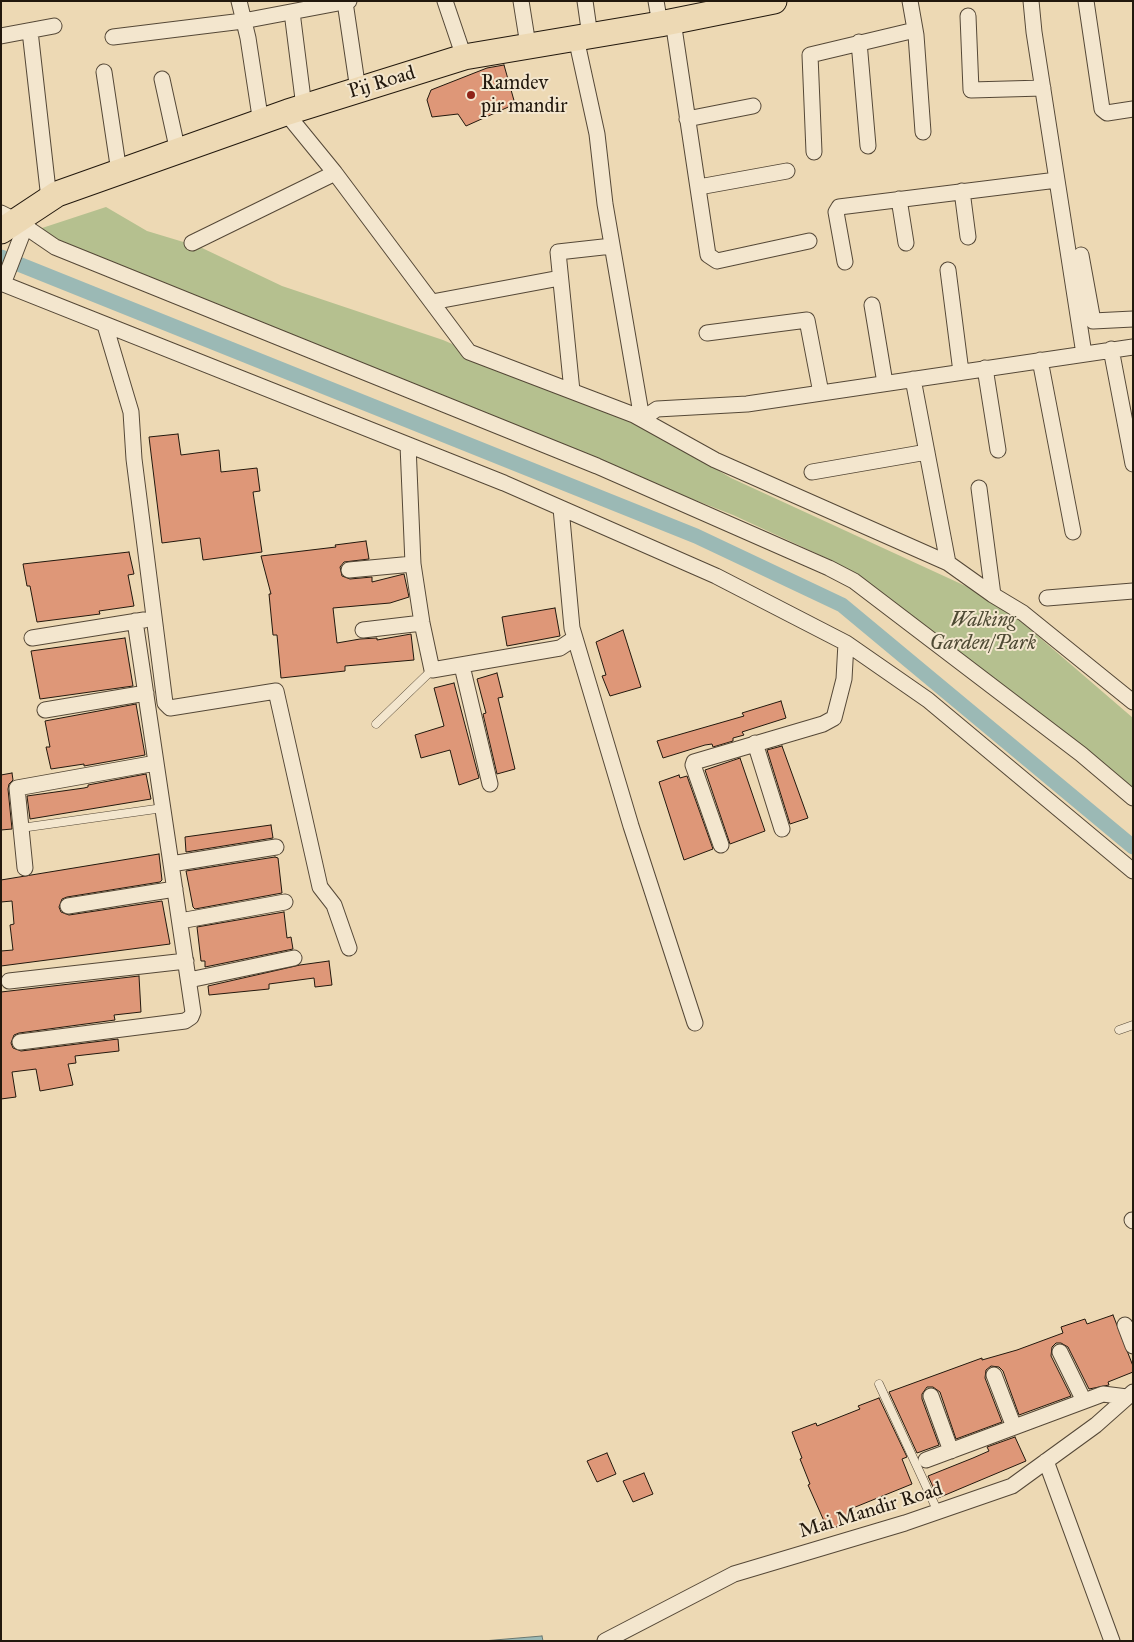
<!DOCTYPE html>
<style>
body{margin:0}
#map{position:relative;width:1134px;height:1642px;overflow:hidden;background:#edd9b4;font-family:"IM FELL Great Primer",serif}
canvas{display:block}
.frame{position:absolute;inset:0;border:2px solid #22180d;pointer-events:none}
</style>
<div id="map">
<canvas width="1134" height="1642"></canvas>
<div class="frame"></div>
</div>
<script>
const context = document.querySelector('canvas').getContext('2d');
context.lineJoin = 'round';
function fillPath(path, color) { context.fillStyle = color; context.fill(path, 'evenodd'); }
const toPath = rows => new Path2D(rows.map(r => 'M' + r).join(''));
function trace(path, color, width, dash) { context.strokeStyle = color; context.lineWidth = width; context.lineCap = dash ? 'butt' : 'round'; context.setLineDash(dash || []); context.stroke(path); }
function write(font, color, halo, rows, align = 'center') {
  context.font = font + ' "IM FELL Great Primer",serif'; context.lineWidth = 4; context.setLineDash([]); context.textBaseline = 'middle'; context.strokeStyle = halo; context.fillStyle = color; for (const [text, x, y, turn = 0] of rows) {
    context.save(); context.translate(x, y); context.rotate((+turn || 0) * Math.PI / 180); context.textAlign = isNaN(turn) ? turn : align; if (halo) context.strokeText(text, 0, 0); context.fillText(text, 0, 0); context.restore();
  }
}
fillPath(toPath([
 [106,207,147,231,200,247,282,286,443,340,649,429,731,478,996,600,1133,718,1133,794,966,661,833,561,733,515,400,384,166,283,57,242,39,229]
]), '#b5c08f');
const water = toPath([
 [542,1636,543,1641,483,1641,542,1636]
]);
fillPath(water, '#9bb9b5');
trace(water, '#6b7972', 1);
trace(toPath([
 [1,257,696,536,842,605,1133,847]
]), '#9bb9b5', 15);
const building = toPath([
 [504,65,515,104,466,126,458,114,432,117,427,100,431,90,487,68,504,65],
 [178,434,181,455,219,450,221,472,257,468,260,491,253,492,262,552,203,560,200,538,162,543,149,437,178,434],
 [366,541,369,559,344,562,340,567,342,576,350,579,372,577,372,582,404,574,409,597,390,603,333,608,337,643,360,639,377,638,377,640,411,634,414,660,345,666,345,671,281,678,277,635,273,635,269,594,271,594,261,556,336,547,335,545,366,541],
 [129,552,134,574,128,575,134,606,99,611,100,614,37,622,30,586,27,586,23,564,129,552],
 [555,608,560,636,507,646,502,617,555,608],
 [623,630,641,687,610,696,602,676,606,675,596,642,623,630],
 [125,638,133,686,40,699,31,651,125,638],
 [497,673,503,697,498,698,515,769,497,774,483,714,486,713,477,679,497,673],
 [454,683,479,778,459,785,450,750,421,758,415,735,444,726,434,688,454,683],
 [781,701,786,718,742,732,744,735,733,738,733,741,713,747,712,744,705,745,663,758,657,741,744,716,742,713,781,701],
 [136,704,145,755,84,766,84,764,51,769,46,747,50,747,45,721,136,704],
 [782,746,808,818,790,824,767,750,782,746],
 [740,758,765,831,730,844,705,770,740,758],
 [12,773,13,780,9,784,8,789,12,829,1,830,1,775,12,773],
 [146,774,151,799,30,819,27,796,84,788,88,787,88,785,146,774],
 [679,775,680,778,687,776,713,849,684,860,659,782,679,775],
 [271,825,273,838,186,852,185,837,271,825],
 [159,854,162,880,160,882,67,897,62,899,59,907,61,912,69,915,162,901,170,944,1,966,1,951,13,950,10,925,14,924,12,901,1,902,1,880,159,854],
 [275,857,278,858,282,893,195,909,193,907,186,871,275,857],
 [284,912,287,938,291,937,293,949,205,967,205,961,201,961,197,927,284,912],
 [329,961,332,985,315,987,314,978,269,984,269,989,209,995,208,986,300,965,329,961],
 [139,976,141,1012,114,1015,115,1020,19,1033,14,1035,11,1043,13,1048,21,1051,118,1039,119,1051,75,1056,76,1063,68,1064,73,1085,40,1091,36,1069,12,1072,16,1097,1,1099,1,992,139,976],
 [1113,1315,1133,1366,1133,1372,1108,1382,1109,1385,1089,1389,1068,1347,1061,1343,1056,1343,1052,1347,1051,1356,1071,1396,1019,1415,1003,1371,999,1367,991,1366,986,1370,985,1378,1002,1422,956,1439,940,1392,933,1387,927,1387,922,1394,922,1399,939,1445,917,1453,889,1392,982,1358,982,1360,1017,1350,1063,1333,1061,1327,1085,1319,1087,1324,1113,1315],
 [879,1398,907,1457,902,1459,912,1484,848,1510,853,1521,828,1530,808,1485,810,1484,800,1459,802,1458,792,1432,816,1423,817,1426,860,1409,858,1406,879,1398],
 [1015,1437,1026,1461,938,1498,928,1476,973,1458,989,1451,987,1447,1015,1437],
 [607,1453,616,1474,597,1482,587,1461,607,1453],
 [644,1473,653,1494,633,1502,623,1481,644,1473]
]);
fillPath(building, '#de9778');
trace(building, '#22180d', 1);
const service = toPath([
 [376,724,432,670],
 [21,828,163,808],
 [1119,1030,1133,1025],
 [879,1384,938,1512]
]);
const minor = toPath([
 [239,1,248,38,261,123],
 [445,1,464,57],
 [521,1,528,45],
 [585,1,590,36],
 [656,1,660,24],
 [910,1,916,35,923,132],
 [1031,1,1034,32,1084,354],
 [1086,1,1102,109,1107,113,1133,109],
 [345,2,358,90],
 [292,12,304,107],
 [968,16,971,90,1043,88],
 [673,21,708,255,717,261,809,241],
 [30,31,49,199],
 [1,36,54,26],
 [113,37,243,21,349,1],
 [576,38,597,134,605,204,642,419,657,409,747,404,1133,347],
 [859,42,868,146],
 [104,72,119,172],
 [162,79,178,152],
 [286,113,335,173,469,352,634,415,715,460,948,563,993,595,1023,613,1133,702],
 [687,119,753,106],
 [814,152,810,55,915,30],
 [699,187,787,171],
 [962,191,968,237],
 [899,199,906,243],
 [1,213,17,221,55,247,597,466,829,568,854,581,1081,754,1133,798],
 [192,243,335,173],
 [1081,255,1093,321,1133,319],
 [845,262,836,212,839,207,1057,180],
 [948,270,961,372],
 [1,283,504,483,716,576,846,643,928,700,1133,871],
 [3,284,25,227],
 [432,302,560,278],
 [872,305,885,383],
 [105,325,131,412,134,459,165,703,170,708,276,691,320,887,334,905,349,948],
 [707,333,807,320,821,393],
 [1111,349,1133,464],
 [1040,360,1073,532],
 [985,368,998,450],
 [913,379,948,563],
 [572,391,558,252,612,246],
 [408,445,413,564,422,623,432,670,560,648,575,638],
 [812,472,927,452],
 [979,488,993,595],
 [561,508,572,628,631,826,695,1023],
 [349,570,413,564],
 [1047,598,1133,591],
 [363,630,422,623],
 [32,638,144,620],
 [462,666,490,784],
 [45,710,146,693],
 [755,743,782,829],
 [721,845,693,765,694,762,823,724,834,718,844,679,846,643],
 [171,864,276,847],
 [25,868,17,788,156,763],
 [68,906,175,889],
 [180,921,285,902],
 [189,980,294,958],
 [9,981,186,961],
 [20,1042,185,1021,191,1017,193,1012,135,621],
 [1132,1220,1133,1221],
 [1125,1325,1133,1346],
 [1060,1352,1084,1401],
 [994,1375,1014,1427],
 [931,1396,951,1451],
 [926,1460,1095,1397,1103,1394,1127,1397],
 [1046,1461,1112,1641],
 [605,1641,734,1574,905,1523,1012,1486,1096,1425,1133,1392]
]);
const primary = toPath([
 [1,231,57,194,288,112,464,57,660,24,774,1]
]);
trace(service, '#554837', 9);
trace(minor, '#554837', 17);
trace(primary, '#22180d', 27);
trace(service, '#f3e6ce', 8);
trace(minor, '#f3e6ce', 15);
trace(primary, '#edd9b4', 25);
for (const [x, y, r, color] of [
 [471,95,5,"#8f2418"]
]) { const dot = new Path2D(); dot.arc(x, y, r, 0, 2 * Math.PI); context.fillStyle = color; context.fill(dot); trace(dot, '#f3e6ce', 2); }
write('20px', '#22180d', '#f3e6ce', [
 ["Pij Road",382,83,-17],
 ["Mai Mandir Road",871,1511,-17]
]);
write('20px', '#22180d', '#f3e6ce', [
 ["Ramdev",481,84],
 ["pir mandir",481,107]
], 'left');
write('italic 20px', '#4e4a34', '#f3e6ce', [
 ["Walking",983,621],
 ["Garden/Park",983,644]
]);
</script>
